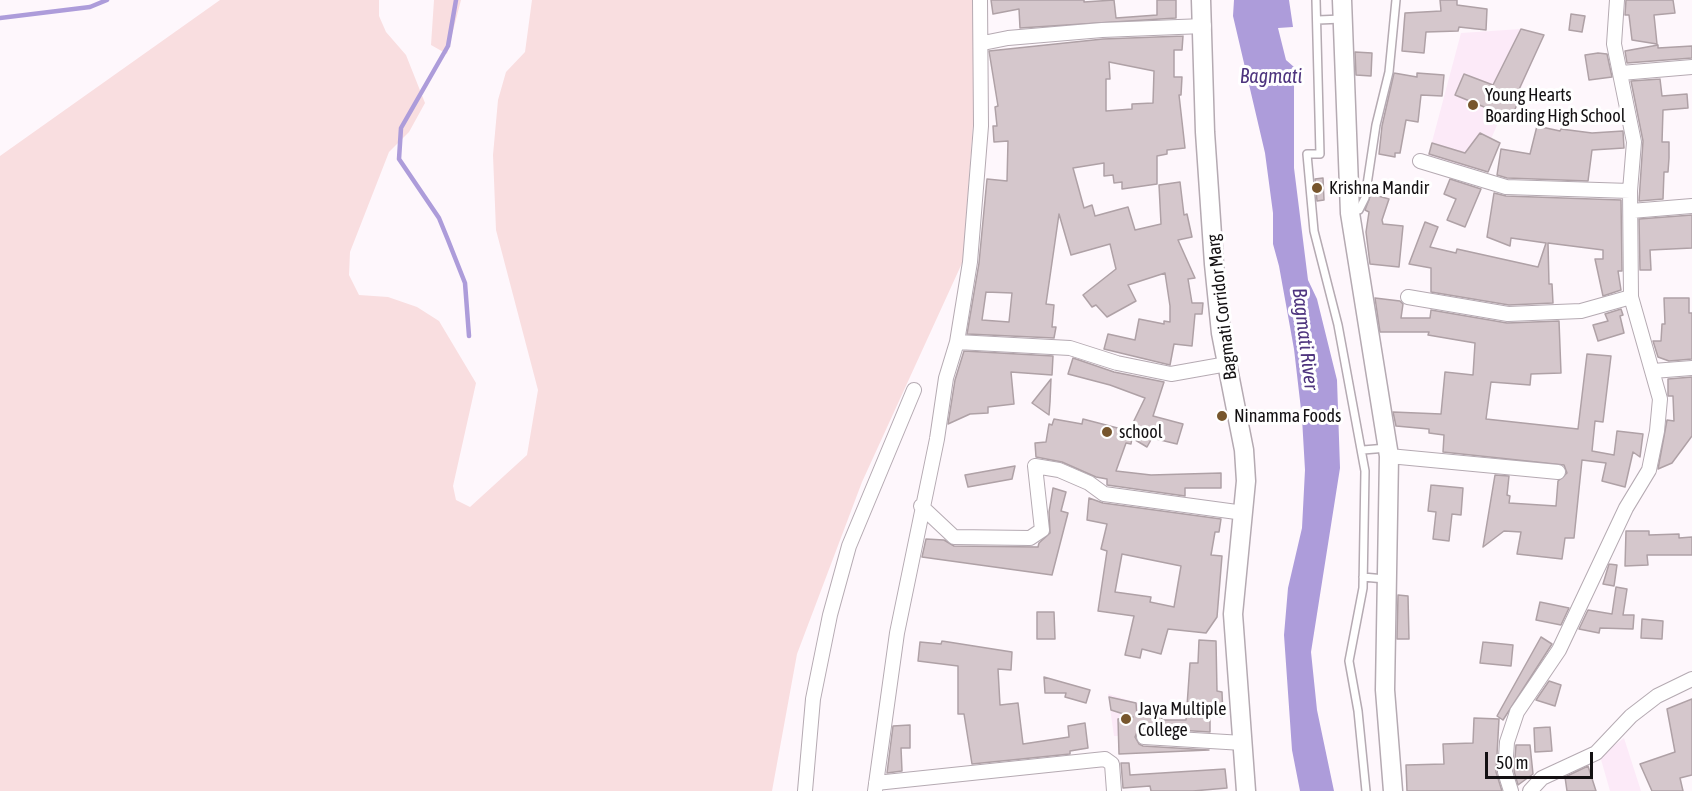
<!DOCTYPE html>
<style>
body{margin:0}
#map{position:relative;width:1692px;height:791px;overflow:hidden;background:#fef7fc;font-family:"Asap Condensed",sans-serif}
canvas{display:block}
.scale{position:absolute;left:1485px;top:752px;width:108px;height:27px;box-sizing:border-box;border:3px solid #131012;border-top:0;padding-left:8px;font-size:18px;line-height:21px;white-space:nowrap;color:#131012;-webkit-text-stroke:4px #fff;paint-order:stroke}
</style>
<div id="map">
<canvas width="1692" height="791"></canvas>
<div class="scale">50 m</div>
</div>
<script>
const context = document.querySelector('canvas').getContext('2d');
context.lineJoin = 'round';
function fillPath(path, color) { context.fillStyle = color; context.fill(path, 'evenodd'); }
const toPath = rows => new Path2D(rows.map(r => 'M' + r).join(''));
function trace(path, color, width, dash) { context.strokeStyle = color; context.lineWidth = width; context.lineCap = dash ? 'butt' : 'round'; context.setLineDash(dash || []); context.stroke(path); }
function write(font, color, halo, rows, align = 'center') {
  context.font = font + ' "Asap Condensed",sans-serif'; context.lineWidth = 6; context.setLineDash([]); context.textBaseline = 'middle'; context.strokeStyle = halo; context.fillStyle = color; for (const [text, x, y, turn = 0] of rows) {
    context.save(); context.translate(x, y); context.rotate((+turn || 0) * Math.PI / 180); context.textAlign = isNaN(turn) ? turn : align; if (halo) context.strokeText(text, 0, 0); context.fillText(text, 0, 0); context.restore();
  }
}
fillPath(toPath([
 [1521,29,1544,35,1518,95,1511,93,1491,139,1471,171,1428,157,1461,33],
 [1108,694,1138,703,1144,737,1114,736],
 [1624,738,1641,791,1610,791,1600,756]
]), '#fceaf8');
fillPath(toPath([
 [220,0,379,0,379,16,386,32,406,55,425,103,409,132,389,152,350,252,349,275,359,295,388,297,417,307,439,321,476,383,453,486,456,500,470,507,527,455,538,390,496,230,493,155,498,100,506,72,525,52,532,0,976,0,979,43,963,261,862,482,797,654,772,791,0,791,0,156],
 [434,0,461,0,447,54,431,45]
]), '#f9dee0');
fillPath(toPath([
 [1234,0,1289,0,1293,27,1278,28,1286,60,1294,67,1294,168,1308,280,1317,299,1337,380,1340,468,1311,652,1317,710,1334,791,1300,791,1292,750,1284,635,1288,588,1302,528,1305,470,1302,418,1294,349,1279,266,1273,244,1273,213,1265,153,1233,16]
]), '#ad9cda');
trace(toPath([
 [456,0,448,46,401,128,399,159,439,218,448,240,465,283,469,336],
 [0,18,90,7,107,0]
]), '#ad9cda', 4.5);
const building = toPath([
 [991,0,1084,0,1084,2,1114,0,1116,18,1157,15,1157,0,1176,0,1176,18,1020,28,1019,9,993,14,991,0],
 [1440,0,1457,0,1457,5,1487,9,1486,30,1459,27,1458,31,1426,32,1424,53,1402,51,1405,13,1441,11,1440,0],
 [1626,0,1673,0,1675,13,1654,15,1657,44,1632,40,1629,15,1625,15,1626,0],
 [1571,14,1585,16,1582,32,1569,30,1571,14],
 [1521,29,1544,35,1516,96,1520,98,1511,118,1455,95,1464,74,1493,85,1521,29],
 [1183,36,1182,50,1174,50,1174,77,1182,77,1181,95,1179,95,1185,148,1167,150,1167,154,1157,156,1157,184,1122,189,1122,182,1114,183,1113,175,1104,176,1104,163,1073,168,1084,208,1092,205,1095,216,1128,207,1135,230,1161,224,1159,185,1180,182,1184,215,1187,214,1192,237,1178,240,1195,278,1188,279,1192,303,1203,303,1202,314,1195,314,1192,346,1174,344,1170,365,1104,349,1108,334,1135,340,1139,319,1164,324,1164,321,1170,322,1170,306,1165,273,1128,285,1136,301,1107,317,1096,305,1092,307,1083,295,1116,269,1110,244,1071,255,1059,214,1046,304,1054,305,1052,327,1056,327,1054,338,967,334,979,263,987,179,1007,181,1008,141,994,142,993,126,997,126,995,107,998,106,989,51,1103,39,1183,36],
 [1109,62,1154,71,1153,103,1132,104,1132,109,1106,111,1106,79,1110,79,1109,62],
 [986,292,1012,293,1009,322,982,320,986,292],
 [1658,45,1658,48,1692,46,1692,58,1627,63,1625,51,1658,45],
 [1355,52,1372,53,1371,76,1356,75,1355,52],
 [1598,53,1607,54,1612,77,1589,80,1585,55,1598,53],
 [1394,73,1417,77,1417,73,1444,75,1442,96,1421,95,1418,122,1406,120,1400,153,1395,153,1395,157,1379,154,1382,126,1394,73],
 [1660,79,1662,96,1687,94,1688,108,1663,110,1662,142,1669,142,1669,158,1668,172,1664,172,1663,199,1639,201,1643,141,1631,81,1660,79],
 [1537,126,1560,131,1561,129,1592,133,1623,131,1624,148,1592,150,1588,181,1507,178,1497,175,1501,149,1530,154,1537,126],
 [1480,133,1500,143,1488,172,1429,154,1432,143,1465,153,1480,133],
 [1323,178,1324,200,1317,201,1315,179,1323,178],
 [1450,179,1481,189,1465,227,1447,220,1456,199,1444,194,1450,179],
 [1494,193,1506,196,1621,200,1622,271,1618,271,1621,290,1603,296,1595,259,1603,259,1603,250,1548,243,1549,284,1552,284,1553,303,1509,305,1431,292,1431,268,1409,264,1425,222,1438,227,1430,247,1456,253,1457,249,1538,267,1546,243,1511,238,1510,246,1487,237,1494,193],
 [1371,194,1389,199,1382,220,1383,224,1403,226,1399,267,1370,264,1366,232,1369,212,1365,210,1371,194],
 [1692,215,1692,248,1650,250,1651,270,1640,270,1639,219,1692,215],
 [1375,298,1400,301,1403,304,1401,318,1430,318,1431,310,1507,323,1559,321,1561,373,1531,374,1530,385,1491,382,1486,419,1578,429,1587,354,1611,356,1603,422,1595,421,1592,451,1614,455,1617,431,1643,434,1640,457,1633,452,1625,487,1602,481,1606,463,1582,460,1574,538,1565,538,1562,559,1517,554,1521,532,1504,531,1483,547,1495,475,1509,476,1507,495,1510,496,1509,503,1556,506,1558,481,1567,473,1564,465,1443,452,1444,435,1429,433,1429,429,1396,426,1393,412,1441,414,1445,372,1473,375,1475,343,1428,335,1429,332,1380,332,1375,298],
 [1664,298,1689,298,1689,313,1692,313,1692,359,1669,361,1658,357,1653,341,1661,341,1662,324,1665,324,1664,298],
 [1621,309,1623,315,1620,316,1624,333,1598,341,1593,325,1608,321,1605,314,1621,309],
 [964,351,1053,356,1052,375,1011,372,1014,404,988,407,988,413,970,414,948,424,955,380,964,351],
 [1073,358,1114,372,1164,382,1153,416,1183,424,1177,444,1152,438,1147,447,1132,438,1131,444,1126,443,1116,471,1151,475,1221,473,1221,488,1185,488,1185,496,1107,485,1107,479,1096,477,1062,462,1036,457,1035,443,1046,442,1049,424,1052,425,1054,419,1082,424,1083,419,1129,431,1145,398,1110,385,1068,374,1073,358],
 [1692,377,1692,436,1672,463,1658,469,1667,420,1674,421,1673,396,1668,396,1668,379,1692,377],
 [1051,379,1050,402,1049,415,1032,403,1051,379],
 [1015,466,1012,479,968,487,965,475,1015,466],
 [1431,485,1463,488,1461,515,1452,514,1449,541,1433,539,1436,512,1428,511,1431,485],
 [1053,488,1066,492,1061,511,1068,513,1052,575,922,557,926,539,944,540,954,546,1038,547,1039,543,1050,533,1049,512,1053,488],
 [1089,498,1103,503,1221,519,1219,532,1215,532,1211,555,1222,556,1217,617,1206,633,1168,629,1161,654,1142,649,1140,658,1125,655,1134,616,1098,611,1107,551,1101,549,1107,524,1087,520,1089,498],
 [1122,554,1181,566,1174,607,1150,602,1151,597,1115,592,1122,554],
 [1626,531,1649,531,1649,535,1679,534,1679,538,1692,537,1692,555,1647,555,1648,565,1625,566,1626,531],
 [1609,564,1617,565,1614,586,1603,584,1609,564],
 [1616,587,1627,589,1623,615,1634,615,1633,629,1600,628,1599,633,1579,629,1588,610,1612,614,1616,587],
 [1398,595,1408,596,1409,639,1397,639,1398,595],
 [1540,602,1569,608,1561,625,1536,620,1540,602],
 [1037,612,1054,612,1055,639,1037,639,1037,612],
 [1642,619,1663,621,1662,639,1641,638,1642,619],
 [1541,637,1552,644,1503,720,1497,716,1541,637],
 [1199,640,1216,641,1217,691,1222,692,1223,717,1210,716,1210,732,1145,728,1137,732,1135,737,1139,744,1143,746,1209,750,1119,754,1118,719,1133,717,1111,710,1109,697,1136,703,1137,716,1161,713,1162,720,1186,720,1190,663,1198,663,1199,640],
 [942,641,1012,652,1011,670,998,669,1000,705,1018,703,1023,744,1069,737,1068,726,1085,723,1088,748,1070,751,1070,754,972,764,964,714,958,714,958,666,918,661,920,642,941,644,942,641],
 [1483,642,1513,645,1511,666,1480,663,1483,642],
 [1044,677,1090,690,1086,703,1065,697,1066,693,1045,693,1044,677],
 [1549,681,1561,685,1555,706,1536,700,1549,681],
 [1692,699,1692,775,1680,778,1683,791,1652,791,1640,764,1675,752,1667,709,1692,699],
 [1474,718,1499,719,1496,772,1502,791,1407,791,1406,765,1444,764,1443,744,1473,743,1474,718],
 [910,725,910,748,901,748,902,771,887,773,893,726,910,725],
 [1550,727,1552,751,1535,752,1534,728,1550,727],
 [1516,745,1530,745,1533,774,1518,785,1514,771,1516,745],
 [1121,763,1129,763,1130,775,1225,769,1227,788,1193,791,1151,791,1150,786,1123,788,1121,763],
 [1588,766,1596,791,1567,791,1565,777,1588,766]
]);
fillPath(building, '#d5c7cc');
trace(building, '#afa1a6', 1.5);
const service = toPath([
 [1316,0,1320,154,1307,154,1314,231,1338,325,1365,471,1363,588,1349,661,1358,711,1366,791],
 [1318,20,1342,19],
 [1352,212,1359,210,1365,198,1376,125,1389,72,1396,0],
 [1363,450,1387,448],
 [1363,577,1385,579]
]);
const minor = toPath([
 [983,43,1008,38,1102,30,1204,26],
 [1621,73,1692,67],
 [1420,161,1506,187,1630,191],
 [1631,211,1692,206],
 [1408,297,1508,314,1581,311,1631,297],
 [957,342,1070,348,1117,363,1171,374,1227,364],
 [1653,371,1692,368],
 [1389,456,1558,472],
 [921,506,954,537,1030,538,1042,530,1035,466,1059,470,1089,483,1104,494,1244,513],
 [1144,737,1243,743],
 [876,783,1105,759,1112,764,1114,791],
 [805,791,813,699,830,615,849,546,914,390],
 [875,791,897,633,937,439,946,378,957,342,970,262,981,126,980,0],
 [1511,791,1505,772,1507,742,1517,712,1559,650,1626,508,1649,470,1657,431,1660,399,1631,297,1630,191,1634,142,1614,44,1617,0],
 [1530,791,1542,778,1596,753,1631,716,1657,696,1692,679]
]);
const tertiary = toPath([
 [1201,0,1205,132,1214,264,1221,333,1244,450,1246,481,1233,614,1246,791],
 [1342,0,1350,213,1389,456,1385,690,1393,791]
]);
trace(service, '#b5aab2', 10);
trace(minor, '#b5aab2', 16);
trace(tertiary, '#b5aab2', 21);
trace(service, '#fff', 7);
trace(minor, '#fff', 14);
trace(tertiary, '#fff', 18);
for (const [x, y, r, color] of [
 [1473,105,6,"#77562d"],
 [1317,188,6,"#77562d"],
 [1222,416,6,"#77562d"],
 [1107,432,6,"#77562d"],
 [1126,719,6,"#77562d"]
]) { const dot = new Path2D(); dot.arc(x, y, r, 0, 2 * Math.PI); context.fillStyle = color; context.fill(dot); trace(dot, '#fff', 2); }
write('18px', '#131012', '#fff', [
 ["Young Hearts",1485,95],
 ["Boarding High School",1485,116],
 ["Krishna Mandir",1329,188],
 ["Ninamma Foods",1234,416],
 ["school",1119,432],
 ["Jaya Multiple",1138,709],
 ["College",1138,730]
], 'left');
write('18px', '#131012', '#fff', [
 ["Bagmati Corridor Marg",1222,307,-97]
]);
write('italic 20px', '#4e347e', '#fff', [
 ["Bagmati",1271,77],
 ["Bagmati River",1305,339,83]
]);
</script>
